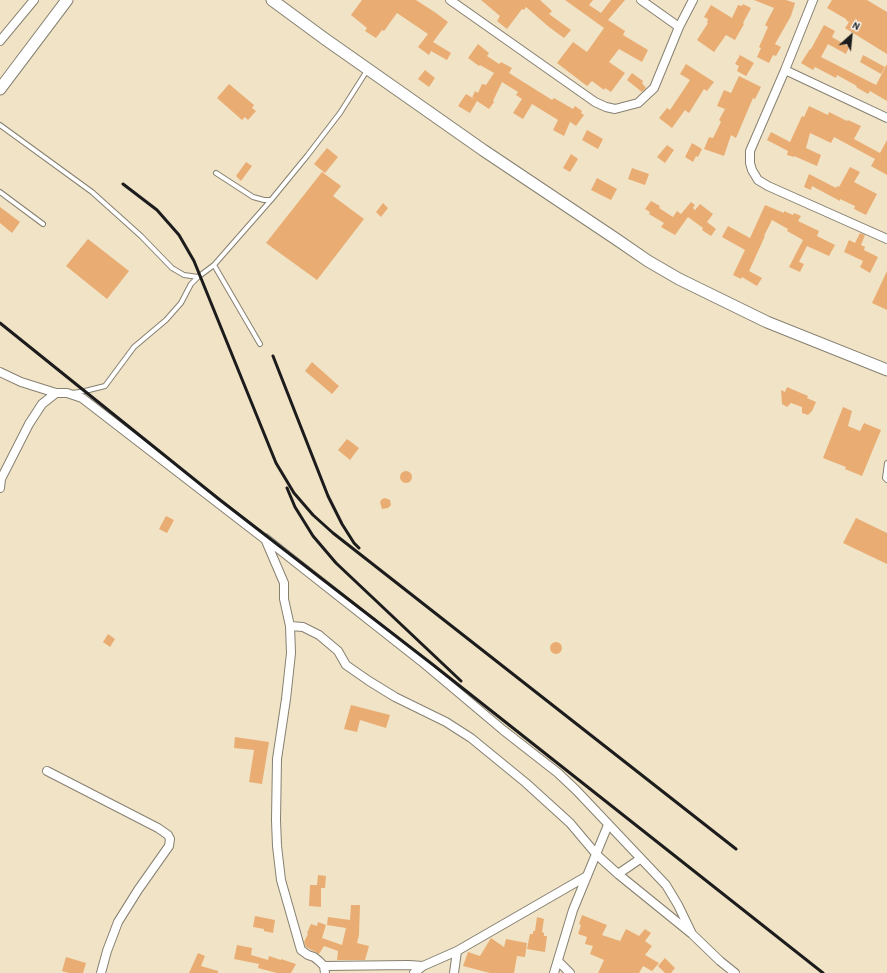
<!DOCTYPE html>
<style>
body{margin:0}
#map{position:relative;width:887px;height:973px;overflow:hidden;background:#f1e3c6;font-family:"Patrick Hand",sans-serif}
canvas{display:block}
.north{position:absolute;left:831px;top:16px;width:40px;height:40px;-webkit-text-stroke:3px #fdfcf7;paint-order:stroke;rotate:27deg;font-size:11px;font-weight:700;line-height:16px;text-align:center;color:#1c1c1c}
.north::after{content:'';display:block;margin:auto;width:14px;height:18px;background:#1c1c1c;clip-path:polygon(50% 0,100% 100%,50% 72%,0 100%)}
</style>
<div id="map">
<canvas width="887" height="973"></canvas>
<div class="north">N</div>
</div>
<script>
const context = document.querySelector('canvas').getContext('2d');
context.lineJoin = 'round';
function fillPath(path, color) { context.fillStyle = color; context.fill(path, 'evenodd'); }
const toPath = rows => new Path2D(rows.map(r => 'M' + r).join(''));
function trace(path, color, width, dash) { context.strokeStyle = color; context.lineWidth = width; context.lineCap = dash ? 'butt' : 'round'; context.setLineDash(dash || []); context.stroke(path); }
fillPath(toPath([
 [362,0,416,0,436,13,448,22,433,42,451,53,447,60,431,51,429,55,418,47,428,34,397,13,384,31,382,30,376,38,365,31,367,28,351,15],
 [481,0,540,0,552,11,549,14,571,30,564,38,549,27,526,7,524,10,522,9,507,29,497,21,500,16],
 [565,0,593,0,589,5,601,13,611,0,625,0,608,20,625,31,623,35,648,50,642,62,619,49,609,62,625,73,611,92,605,88,604,90,592,81,587,86,557,63,573,42,587,52,604,28],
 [754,0,786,0,795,3,791,16,775,44,781,47,776,56,773,55,769,63,757,57,761,48,759,47,768,27,765,25,774,8],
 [832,0,867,0,887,12,887,54,845,28,849,22,846,20,846,19,827,8],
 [743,4,751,8,743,23,744,24,735,40,726,35,714,52,697,40,708,23,707,23,708,19,704,17,711,5,732,18,738,5,742,6],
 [824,25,835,31,832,37,849,47,846,54,828,44,821,57,876,85,887,64,887,101,870,91,868,94,856,87,857,86,837,75,836,78,815,67,813,70,801,63,810,49,811,49],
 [478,44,489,53,487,56,499,64,501,62,512,68,509,73,549,98,552,100,554,98,573,109,575,106,582,111,581,113,584,115,576,126,570,122,564,136,553,130,558,120,532,104,523,119,513,113,522,99,516,95,518,92,502,82,493,101,494,102,489,109,477,101,470,113,458,106,466,94,476,100,472,98,475,91,478,93,482,84,486,85,494,73,480,65,479,66,468,58],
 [740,55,754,63,746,76,737,71,739,66,735,64],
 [863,55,885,67,881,74,860,62],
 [686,64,714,82,707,91,704,89,689,113,685,110,672,128,659,118,667,108,670,110,690,80,680,74],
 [425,70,435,78,429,87,418,79],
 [632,73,643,81,642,83,646,88,642,92,627,80],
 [739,76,761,87,755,99,753,98,736,138,731,135,724,156,704,149,709,137,713,138,721,122,719,120,725,109,717,106,724,90,731,93],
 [229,84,254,105,252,108,256,111,248,120,245,117,242,120,217,98],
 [809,106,828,115,829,112,847,121,848,120,861,126,854,139,880,153,887,140,887,175,871,166,875,159,834,137,831,143,810,133,806,148,821,155,817,166,794,156,794,157,787,155,788,151,767,140,771,132,790,142,802,116,804,117],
 [587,130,603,139,598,149,582,140],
 [692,143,702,149,698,157,696,156,693,162,685,157],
 [667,145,674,150,665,163,657,157],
 [327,148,338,157,325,173,314,164],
 [571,154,578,159,570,172,563,168],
 [246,162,252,166,241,181,236,176],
 [850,167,860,172,854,182,877,194,866,215,854,209,855,206,840,199,840,201,812,186,811,190,804,187,809,174,836,188,837,186,839,187],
 [632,168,649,174,645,185,628,179],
 [322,172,341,186,333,196,364,219,317,280,266,243],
 [597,178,617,189,611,200,591,190],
 [651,201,660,206,659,208,673,217,677,211,681,214,691,202,695,205,693,208,695,210,700,204,713,214,707,222,716,229,711,236,702,230,703,228,688,217,675,235,661,227,664,223,649,214,650,212,645,209],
 [383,203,388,208,381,217,376,212],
 [765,205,784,213,784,211,793,215,794,213,801,216,798,221,819,231,817,236,835,245,829,256,807,246,799,262,804,264,800,272,789,267,803,240,787,231,788,229,772,220,764,236,765,236,749,271,762,278,757,286,742,277,741,279,733,275,745,250,722,237,728,226,750,238],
 [0,207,20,222,12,233,0,223],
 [860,233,865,235,861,245,865,247,864,250,878,257,870,273,860,267,863,261,844,252,849,240,855,243],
 [88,239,129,271,107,299,66,266],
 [887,271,887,310,872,303],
 [312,362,339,386,332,394,305,371],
 [787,387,808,396,807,398,816,402,812,411,808,415,802,413,802,407,791,403,787,407,782,404,781,390,785,392],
 [843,407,852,411,848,426,860,431,864,423,881,430,862,476,845,469,846,467,823,458],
 [347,439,359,448,350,460,338,450],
 '400 477a6 6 0 1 1 12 0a6 6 0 1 1-12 0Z',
 [385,498,390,500,391,505,388,508,382,509,380,502,382,499],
 [166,516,174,520,167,533,159,529],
 [856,518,887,533,887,564,843,543],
 [108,634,115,639,110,647,103,642],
 '550 648a6 6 0 1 1 12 0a6 6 0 1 1-12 0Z',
 [351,705,390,715,386,728,360,720,357,732,344,729],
 [235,737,269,742,262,784,249,782,254,750,234,748],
 [318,875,326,876,325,888,321,888,321,907,309,906,310,885,317,885],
 [351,905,360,905,359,935,357,943,369,946,365,960,337,960,338,951,324,946,319,954,306,947,304,942,308,934,307,933,311,924,317,926,318,922,326,925,322,938,342,945,346,928,327,925,328,917,350,920],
 [582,915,607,925,602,935,620,941,626,929,639,936,645,929,651,933,645,941,652,946,645,955,659,963,652,971,643,966,639,973,598,973,604,960,590,954,593,946,585,944,587,937,578,934,581,925,579,924],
 [255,916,275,920,273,933,264,931,264,929,253,927],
 [537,917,544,919,542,932,544,933,544,936,547,936,545,952,527,949,530,934,533,934,533,931,535,931],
 [491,938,504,947,506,939,527,943,525,957,517,956,514,973,490,973,463,966,468,952,480,956],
 [237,945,252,948,251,955,268,960,269,956,281,960,281,959,296,964,291,973,277,973,258,968,259,964,234,959],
 [198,953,205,956,201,966,218,971,218,973,189,973],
 [66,957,86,963,83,973,69,973,62,971],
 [665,958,675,968,671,973,665,973,658,966]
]), '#e9ad73');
const lane = toPath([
 [0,125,92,192,141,236,172,268,184,275,198,277],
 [216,173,253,197,264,200,271,200],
 [0,192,43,224],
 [214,265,260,344],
 [73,393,85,391,105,386,134,347,166,320,181,303,191,284,198,277,214,265,271,200,307,156,340,113,368,69],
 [887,463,885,478,887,480]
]);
const street = toPath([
 [450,0,595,102,606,107,615,109,638,103,654,88,679,27,693,0],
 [641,0,679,27],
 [813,0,785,70,750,151,750,163,752,170,758,180,768,186,887,239],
 [0,41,34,0],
 [785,70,887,118],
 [0,372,21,382,56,393,67,393,82,398,266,540],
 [0,488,1,479,29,424,42,404,56,393],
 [265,538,421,661,503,730,558,773,576,790,666,885,678,905,692,934],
 [266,541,284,583,284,599,290,626,291,653,286,699,277,759,276,820,277,846,281,880,301,950,308,955,314,957,319,961,324,966,325,973],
 [290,626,303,627,319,635,338,651,346,665,369,681,395,697,446,722,471,738,526,783,570,823,597,855,618,874,692,934,720,961,735,973],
 [47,771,158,828,168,835,170,839,169,846,138,890,118,922,107,951,101,973],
 [618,874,640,859],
 [558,961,570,973],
 [324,966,409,965,423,966],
 [414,973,423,966,457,951,587,876],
 [454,973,457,951],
 [554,973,573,910,608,825]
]);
const secondary = toPath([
 [272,0,325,39,483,150,616,239,648,261,679,279,767,322,887,370],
 [0,89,67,0]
]);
trace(lane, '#868071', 6);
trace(street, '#868071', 10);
trace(secondary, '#868071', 13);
trace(lane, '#fff', 4);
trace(street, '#fff', 8);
trace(secondary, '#fff', 11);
trace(toPath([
 [123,184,157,210,179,235,194,261,276,463,294,493,313,515,333,533,736,849],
 [0,323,220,500,432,664,823,973],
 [273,356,328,496,342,524,354,543,359,548],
 [287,488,295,507,313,536,336,563,461,681]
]), '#1c1c1c', 3);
</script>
